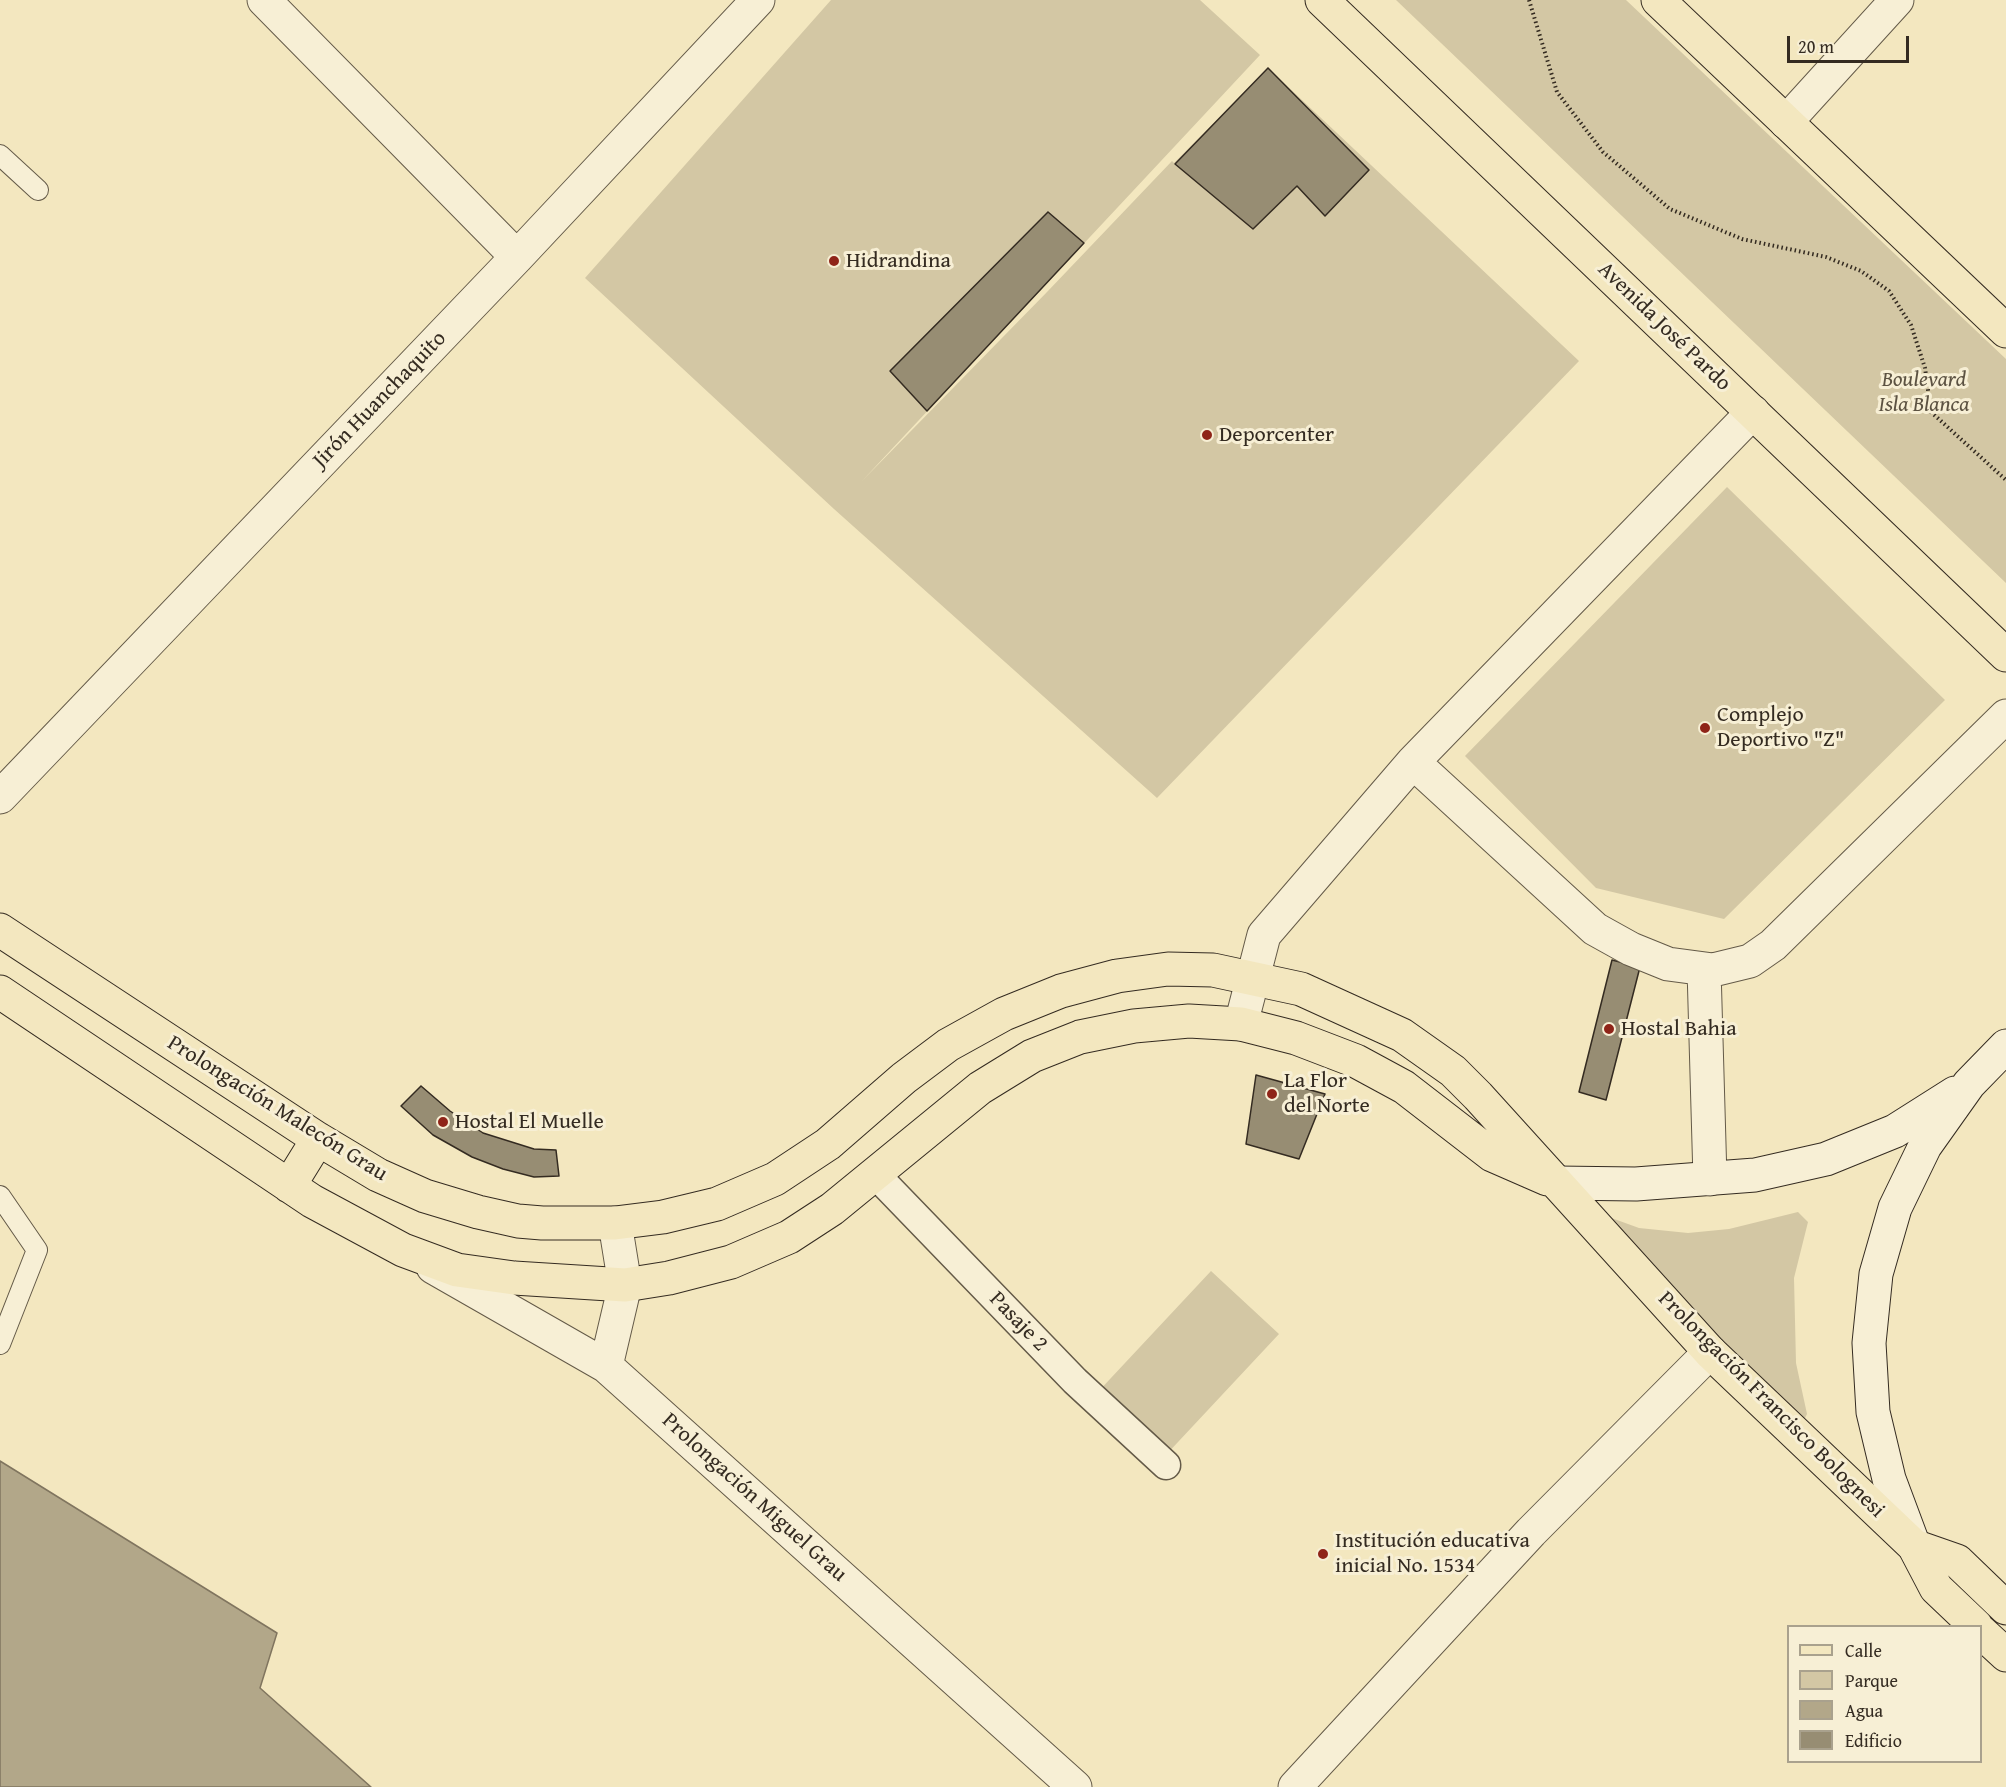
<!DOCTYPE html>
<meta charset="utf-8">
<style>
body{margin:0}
#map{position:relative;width:2006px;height:1787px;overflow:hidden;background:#f3e7bf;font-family:"Gentium Book Plus",serif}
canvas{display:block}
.legend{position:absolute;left:1787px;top:1625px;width:195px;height:138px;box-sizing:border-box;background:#f7efd5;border:2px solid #a9a18d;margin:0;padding:8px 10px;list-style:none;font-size:18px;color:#342b21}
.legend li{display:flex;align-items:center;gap:12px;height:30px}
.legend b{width:30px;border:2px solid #a9a18d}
.scale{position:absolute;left:1787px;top:36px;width:122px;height:27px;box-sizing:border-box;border:3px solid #342b21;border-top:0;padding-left:8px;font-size:18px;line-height:21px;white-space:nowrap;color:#342b21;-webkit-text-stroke:4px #f7efd5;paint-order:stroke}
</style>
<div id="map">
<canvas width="2006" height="1787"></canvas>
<ul class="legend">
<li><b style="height:8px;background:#f3e7bf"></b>Calle</li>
<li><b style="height:16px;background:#d3c7a4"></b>Parque</li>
<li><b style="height:16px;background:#b2a789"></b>Agua</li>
<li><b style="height:16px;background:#978d73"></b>Edificio</li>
</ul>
<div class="scale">20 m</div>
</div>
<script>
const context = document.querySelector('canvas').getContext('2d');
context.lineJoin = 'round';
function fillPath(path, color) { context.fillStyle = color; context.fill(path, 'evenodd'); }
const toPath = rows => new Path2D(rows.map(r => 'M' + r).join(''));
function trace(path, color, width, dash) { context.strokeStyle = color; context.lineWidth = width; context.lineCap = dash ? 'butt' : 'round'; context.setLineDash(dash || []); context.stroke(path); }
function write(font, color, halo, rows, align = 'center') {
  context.font = font + ' "Gentium Book Plus",serif'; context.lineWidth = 6; context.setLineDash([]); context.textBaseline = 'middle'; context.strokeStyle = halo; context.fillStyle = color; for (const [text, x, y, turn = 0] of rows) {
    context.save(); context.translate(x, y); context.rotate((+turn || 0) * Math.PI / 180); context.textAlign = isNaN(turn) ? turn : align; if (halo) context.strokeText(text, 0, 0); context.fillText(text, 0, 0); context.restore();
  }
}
fillPath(toPath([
 [831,0,1200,0,1260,55,862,481,1047,292,1172,161,1174,163,1268,68,1579,361,1157,798,834,509,585,278],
 [1396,0,1626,0,2006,359,2006,583],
 [1727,487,1945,700,1724,919,1596,888,1465,756],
 [1798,1212,1808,1222,1794,1278,1796,1363,1807,1414,1803,1422,1598,1220,1606,1216,1639,1228,1688,1233,1729,1229],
 [1211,1271,1279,1334,1164,1457,1096,1394]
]), '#d3c7a4');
const water = toPath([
 [0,1461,277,1633,260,1688,371,1787,0,1787,0,1461]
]);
fillPath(water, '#b2a789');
trace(water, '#80755f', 1.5);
const building = toPath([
 [1268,68,1369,170,1325,216,1297,186,1253,229,1175,164,1268,68],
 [1048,212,1084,243,927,411,890,371,1048,212],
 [1612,960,1640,967,1606,1100,1579,1092,1612,960],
 [1256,1075,1325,1094,1299,1159,1246,1144,1256,1075],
 [421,1086,450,1111,483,1133,534,1149,556,1150,559,1176,534,1177,503,1169,472,1157,433,1135,401,1106,421,1086]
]);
fillPath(building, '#978d73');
trace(building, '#342b21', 1.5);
const service = toPath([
 [0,155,38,190],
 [0,1196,37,1250,0,1344]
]);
const pedestrian = toPath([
 [875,1174,1075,1381,1166,1465]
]);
const minor = toPath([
 [264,0,517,257],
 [1786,122,1897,0],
 [1413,762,1595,929,1631,949,1668,964,1713,970,1750,961,1773,945,2006,716],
 [0,797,517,257,758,0],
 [1704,969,1710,1179],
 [1241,1024,1264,935,1413,762,1753,412],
 [433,1267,606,1366,1075,1787],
 [606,1366,625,1285,615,1223],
 [1295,1787,1531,1532,1710,1352]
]);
const secondary = toPath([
 [1557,1183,1636,1184,1755,1175,1826,1159,1895,1131,1955,1093],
 [1914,1546,1889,1479,1873,1412,1869,1343,1876,1274,1895,1208,1925,1146,1969,1084,2006,1046]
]);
const primary = toPath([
 [1322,0,2006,655],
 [1658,0,2006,331],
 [0,930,318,1139,378,1175,425,1196,478,1212,518,1221,542,1223,615,1223,663,1217,717,1204,775,1179,828,1144,904,1078,948,1045,1004,1014,1061,991,1117,976,1168,969,1213,970,1301,989,1402,1035,1453,1071,1478,1096,1710,1352,1914,1546,1936,1588,1976,1626],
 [0,992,312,1201,403,1250,457,1270,514,1278,625,1285,669,1278,731,1262,789,1237,832,1209,980,1088,1032,1056,1080,1037,1134,1026,1189,1021,1241,1024,1296,1038,1356,1061,1404,1087,1492,1155,1547,1179],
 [289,1186,318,1139],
 [1914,1546,1957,1561,2006,1608],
 [1980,1631,2006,1655]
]);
trace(service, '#645a48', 22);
trace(pedestrian, '#645a48', 31);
trace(minor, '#645a48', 35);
trace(secondary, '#342b21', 35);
trace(primary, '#342b21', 35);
trace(toPath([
 [1529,0,1557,92,1603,152,1670,209,1742,239,1826,257,1861,271,1889,291,1911,325,1925,368,1931,412,2006,480]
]), '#342b21', 4, [1.5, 3]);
trace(service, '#f7efd5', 20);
trace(pedestrian, '#f7efd5', 28);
trace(minor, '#f7efd5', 33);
trace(secondary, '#f7efd5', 33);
trace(primary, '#f3e7bf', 33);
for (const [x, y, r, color] of [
 [834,261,6,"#8f2418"],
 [1207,435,6,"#8f2418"],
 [1705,728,6,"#8f2418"],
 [1609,1029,6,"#8f2418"],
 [1272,1094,6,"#8f2418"],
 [443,1122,6,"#8f2418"],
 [1323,1554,6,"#8f2418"]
]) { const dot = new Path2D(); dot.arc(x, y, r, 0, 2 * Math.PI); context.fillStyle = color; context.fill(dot); trace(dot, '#f7efd5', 2); }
write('22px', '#342b21', '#f7efd5', [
 ["Hidrandina",846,261],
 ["Deporcenter",1219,435],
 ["Complejo",1717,715],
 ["Deportivo \"Z\"",1717,740],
 ["Hostal Bahia",1621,1029],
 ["La Flor",1284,1081],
 ["del Norte",1284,1106],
 ["Hostal El Muelle",455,1122],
 ["Institución educativa",1335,1541],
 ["inicial No. 1534",1335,1566]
], 'left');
write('22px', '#342b21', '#f7efd5', [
 ["Avenida José Pardo",1664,327,44],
 ["Jirón Huanchaquito",380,400,-46],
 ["Prolongación Malecón Grau",277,1109,32],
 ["Pasaje 2",1018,1322,46],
 ["Prolongación Francisco Bolognesi",1771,1405,45],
 ["Prolongación Miguel Grau",754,1498,42]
]);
write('italic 22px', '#5c5242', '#f7efd5', [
 ["Boulevard",1924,380],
 ["Isla Blanca",1924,405]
]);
</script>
